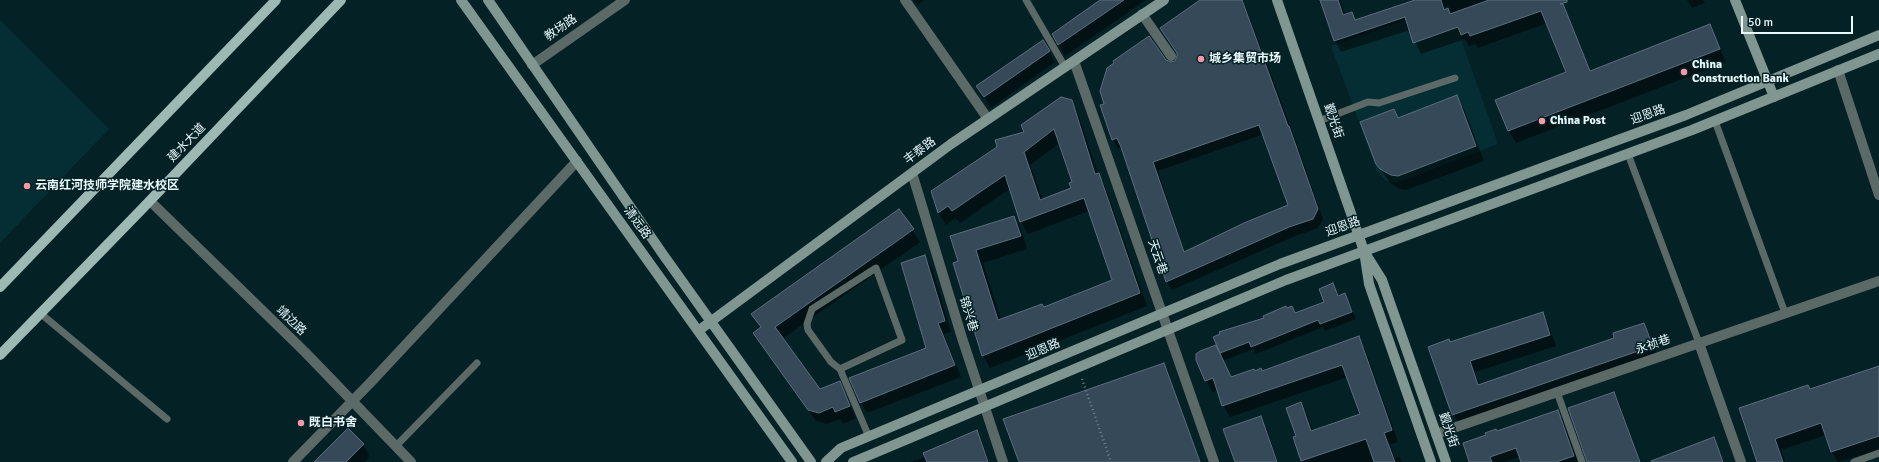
<!DOCTYPE html>
<meta charset="utf-8">
<style>
body{margin:0}
#map{position:relative;width:1879px;height:462px;overflow:hidden;background:#042126;font-family:Signika,sans-serif}
canvas{display:block}
.scale{position:absolute;left:1741px;top:16px;width:112px;height:18px;box-sizing:border-box;border:2px solid #e8f8fb;border-top:0;padding-left:5px;font-size:12px;line-height:14px;white-space:nowrap;color:#e8f8fb;-webkit-text-stroke:3px #042126;paint-order:stroke}
</style>
<div id="map">
<canvas width="1879" height="462"></canvas>
<div class="scale">50 m</div>
</div>
<script>
const context = document.querySelector('canvas').getContext('2d');
context.lineJoin = 'round';
function fillPath(path, color) { context.fillStyle = color; context.fill(path, 'evenodd'); }
const toPath = rows => new Path2D(rows.map(r => 'M' + r).join(''));
function trace(path, color, width, dash) { context.strokeStyle = color; context.lineWidth = width; context.lineCap = dash ? 'butt' : 'round'; context.setLineDash(dash || []); context.stroke(path); }
function write(font, color, halo, rows, align = 'center') {
  context.font = font + ' Signika,"Noto Sans SC",sans-serif'; context.lineWidth = 3; context.setLineDash([]); context.textBaseline = 'middle'; context.strokeStyle = halo; context.fillStyle = color; for (const [text, x, y, turn = 0] of rows) {
    context.save(); context.translate(x, y); context.rotate((+turn || 0) * Math.PI / 180); context.textAlign = isNaN(turn) ? turn : align; if (halo) context.strokeText(text, 0, 0); context.fillText(text, 0, 0); context.restore();
  }
}
fillPath(toPath([
 [1449,5,1498,144,1397,183,1386,181,1377,171,1331,46],
 [0,20,109,129,0,243]
]), '#052e34');
fillPath(toPath([
 [914,0,924,0,918,5],
 [1102,0,1146,0,1065,56,1053,34],
 [1206,0,1243,0,1294,136,1323,219,1318,228,1295,236,1172,290,1167,282,1122,147,1118,149,1113,140,1101,106,1165,61,1171,64,1175,62,1178,54,1161,28],
 [1264,134,1289,206,1206,241,1208,243,1185,253,1158,171],
 [1321,0,1340,0,1345,15,1352,13,1356,21,1418,0,1560,0,1569,18,1591,72,1709,25,1726,62,1516,143,1509,131,1567,72,1547,23,1478,48,1476,44,1469,46,1465,39,1421,54,1410,30,1341,52,1335,40],
 [1687,0,1703,0,1705,3,1692,8],
 [1043,41,1055,62,991,108,977,86],
 [1456,96,1465,111,1484,161,1406,190,1400,189,1390,183,1377,164,1394,110,1399,118],
 [1071,101,1078,114,1098,174,1105,186,1147,306,990,368,983,355,959,262,1014,217,1021,229,1027,249,983,263,1001,320,1044,308,1114,280,1089,211,1028,234,1021,222,1011,188,960,223,956,218,946,225,939,213,933,191],
 [1060,143,1073,183,1072,189,1043,200,1030,165],
 [899,210,920,242,782,339,819,391,839,383,856,418,843,424,840,419,826,424,816,421,761,345,754,333,761,328,752,314],
 [925,257,932,268,951,332,944,334,961,377,867,413,861,402,927,348],
 [1333,284,1339,297,1345,294,1356,319,1325,331,1323,327,1256,354,1253,349,1223,361,1231,378,1254,372,1262,372,1358,337,1365,349,1398,442,1390,444,1395,458,1399,457,1402,462,1303,462,1294,438,1297,436,1301,404,1307,415,1313,431,1361,415,1348,377,1230,417,1223,405,1218,390,1212,392,1206,380,1233,330,1292,308,1295,314,1325,302],
 [1542,313,1548,324,1556,346,1475,372,1480,386,1616,338,1644,324,1650,335,1658,357,1459,425,1453,414,1450,343],
 [1164,365,1168,372,1200,462,1020,462],
 [1879,367,1879,450,1838,462,1832,452,1826,435,1781,450,1785,462,1759,462,1740,409,1810,390],
 [1614,393,1619,402,1641,462,1587,462],
 [1558,411,1563,420,1578,462,1522,462,1520,457,1505,462,1468,462,1464,450,1497,432],
 [1260,418,1267,429,1278,462,1236,462],
 [348,430,363,445,370,456,365,462,315,462],
 [977,431,982,441,989,462,911,462,926,457],
 [1714,438,1724,462,1650,462]
]), '#0007');
const building = toPath([
 [1100,0,1124,0,1058,45,1052,34,1100,0],
 [1200,0,1242,0,1288,126,1289,126,1318,209,1313,219,1289,227,1166,282,1121,147,1117,138,1112,140,1100,105,1104,104,1100,91,1107,68,1114,63,1113,61,1149,36,1166,60,1171,62,1175,61,1177,56,1177,53,1160,28,1200,0],
 [1259,125,1288,205,1244,223,1184,252,1153,162,1259,125],
 [1320,0,1338,0,1343,15,1352,12,1355,20,1415,0,1441,0,1444,10,1448,8,1450,14,1489,0,1567,0,1567,2,1560,4,1563,4,1590,71,1710,24,1720,49,1508,131,1495,100,1566,72,1541,11,1470,36,1468,32,1461,35,1458,27,1413,43,1405,17,1334,41,1320,0],
 [1043,40,1050,51,984,97,976,86,1043,40],
 [1457,95,1476,146,1398,176,1391,175,1380,169,1376,164,1360,122,1394,109,1398,118,1457,95],
 [1061,97,1072,100,1095,174,1099,173,1140,293,982,356,953,263,958,261,950,236,1014,216,1021,236,976,250,998,320,1042,304,1044,307,1112,280,1084,198,1020,222,1005,175,952,211,948,206,938,213,931,191,997,147,995,140,1024,132,1021,125,1061,97],
 [1054,129,1072,182,1069,183,1071,188,1040,200,1024,152,1054,129],
 [899,209,914,229,775,327,820,389,840,381,850,406,835,412,833,407,819,413,808,410,753,333,761,327,751,314,899,209],
 [925,255,945,321,938,323,955,365,860,403,849,378,926,348,901,263,925,255],
 [1333,283,1338,296,1345,293,1352,312,1320,324,1318,320,1251,347,1249,342,1220,353,1213,337,1220,334,1219,332,1264,318,1263,316,1286,306,1287,308,1292,306,1295,313,1324,302,1319,289,1333,283],
 [1543,312,1550,335,1470,361,1478,385,1614,338,1613,333,1644,323,1653,346,1452,415,1428,347,1449,339,1450,342,1543,312],
 [1359,336,1392,430,1384,433,1395,462,1374,462,1366,439,1301,461,1293,437,1296,436,1286,408,1301,402,1311,431,1360,414,1342,365,1222,406,1213,378,1205,381,1196,360,1196,354,1200,351,1216,345,1231,377,1254,369,1255,371,1261,368,1262,371,1359,336],
 [1164,363,1200,462,1019,462,1003,419,1164,363],
 [1879,366,1879,436,1831,452,1821,423,1775,439,1783,462,1757,462,1739,408,1808,385,1810,389,1879,366],
 [1614,392,1640,462,1587,462,1568,408,1614,392],
 [1558,410,1574,456,1556,462,1521,462,1516,448,1490,457,1492,462,1469,462,1463,443,1486,435,1485,433,1496,429,1497,431,1558,410],
 [1261,416,1277,462,1235,462,1223,429,1261,416],
 [348,428,364,444,346,462,314,462,348,428],
 [977,430,988,462,927,462,923,453,977,430],
 [1714,437,1723,462,1651,462,1651,461,1714,437]
]);
fillPath(building, '#364958');
trace(building, '#5a6e7f', 1);
trace(toPath([
 [1082,379,1111,462]
]), '#6b8286', 2.5, [1, 3]);
trace(toPath([
 [1026,0,1065,67],
 [1319,121,1368,102,1379,103,1455,78],
 [1715,121,1785,313],
 [1628,154,1699,343],
 [40,313,167,419],
 [840,369,902,340,876,268,812,309,807,324,808,330,831,362,840,369,869,437],
 [1557,392,1582,462],
 [396,446,477,363],
 [1854,462,1879,453]
]), '#5c6a67', 7);
trace(toPath([
 [905,0,988,119],
 [1142,14,1171,56],
 [1074,61,1214,462],
 [532,65,625,0],
 [1838,70,1879,195],
 [912,173,962,338,1003,462],
 [150,201,305,352,411,462],
 [1699,343,1741,462],
 [1436,434,1879,281],
 [293,462,371,382,577,161]
]), '#5c6a67', 10);
trace(toPath([
 [461,0,792,462],
 [488,0,662,253,811,462],
 [1277,0,1364,251,1369,284,1431,462],
 [1735,0,1774,97],
 [1367,256,1382,280,1446,462],
 [698,331,951,144,1164,0],
 [826,462,841,448,1280,264,1686,115,1879,35],
 [853,462,1286,280,1692,130,1879,54]
]), '#809791', 10);
trace(toPath([
 [0,287,276,0],
 [0,355,142,209,341,0]
]), '#9cbab3', 10);
for (const [x, y, r, color] of [
 [1201,59,4,"#f49aa6"],
 [1684,72,4,"#f49aa6"],
 [1542,121,4,"#f49aa6"],
 [27,186,4,"#f49aa6"],
 [301,423,4,"#f49aa6"]
]) { const dot = new Path2D(); dot.arc(x, y, r, 0, 2 * Math.PI); context.fillStyle = color; context.fill(dot); trace(dot, '#042126', 1.5); }
write('12px', '#e8f8fb', '#042126', [
 ["教场路",561,28,-35],
 ["迎恩路",1648,115,-20],
 ["觐光街",1333,121,71],
 ["建水大道",187,143,-46],
 ["丰泰路",920,151,-37],
 ["清远路",637,223,54],
 ["迎恩路",1343,227,-20],
 ["天云巷",1157,257,71],
 ["锦兴巷",968,314,73],
 ["靖边路",291,321,44],
 ["永祯巷",1653,345,-19],
 ["迎恩路",1043,350,-23],
 ["觐光街",1448,430,71]
]);
write('bold 12px', '#e8f8fb', '#042126', [
 ["城乡集贸市场",1209,59],
 ["China",1692,65],
 ["Construction Bank",1692,79],
 ["China Post",1550,121],
 ["云南红河技师学院建水校区",35,186],
 ["既白书舍",309,423]
], 'left');
</script>
